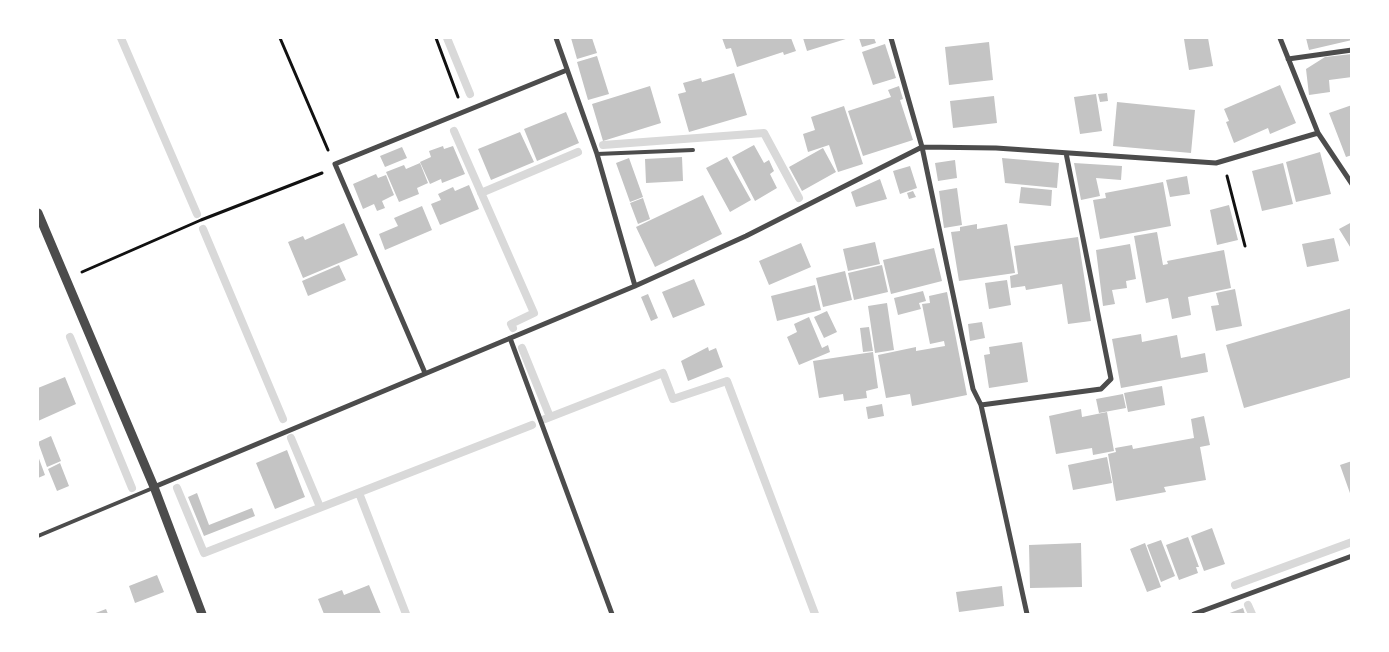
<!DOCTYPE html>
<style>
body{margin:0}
#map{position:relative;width:1389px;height:652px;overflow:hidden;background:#fff;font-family:Lora,serif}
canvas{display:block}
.frame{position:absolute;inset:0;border:39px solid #fff;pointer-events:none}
</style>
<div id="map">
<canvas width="1389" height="652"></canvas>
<div class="frame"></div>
</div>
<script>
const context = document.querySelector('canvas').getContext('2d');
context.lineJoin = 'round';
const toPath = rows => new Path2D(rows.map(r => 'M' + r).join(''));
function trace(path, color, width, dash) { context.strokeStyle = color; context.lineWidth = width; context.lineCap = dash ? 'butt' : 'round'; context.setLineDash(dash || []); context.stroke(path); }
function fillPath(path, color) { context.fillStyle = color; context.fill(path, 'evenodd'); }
trace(toPath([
 [121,38,197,214],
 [447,38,470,94],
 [454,131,534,313,511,324,513,328],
 [603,145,764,133,799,198],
 [481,193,578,152],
 [203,229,283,419],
 [70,337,132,488],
 [522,348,550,417],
 [545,419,663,373,673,399,727,381,815,614],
 [291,438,320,507],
 [177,488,204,553,532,425],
 [359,493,406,614],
 [1235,585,1352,542],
 [1248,605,1252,614]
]), '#d9d9d9', 8);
fillPath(toPath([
 [571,38,592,38,597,53,577,59],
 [722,38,791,38,796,51,784,55,783,52,737,67,731,48,726,49],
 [803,38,849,38,807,51],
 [859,38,874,38,876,43,862,47],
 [1196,38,1208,38,1213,66,1189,70,1184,39],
 [1306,38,1352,38,1352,40,1309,50],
 [989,42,993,80,949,85,945,47],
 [885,44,896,78,873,85,862,52],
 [1352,54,1352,77,1329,80,1330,92,1309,95,1306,69,1325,57],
 [597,56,609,94,588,100,577,62],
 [734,73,747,115,689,132,678,94,686,92,683,83,701,78,702,82],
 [1280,85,1296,123,1270,134,1268,128,1234,143,1226,122,1229,121,1224,109],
 [650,86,661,123,603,141,592,104],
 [899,86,903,99,900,100,913,140,863,156,848,111,891,97,888,90],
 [1107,93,1108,101,1100,102,1098,94],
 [1096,94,1102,131,1080,134,1074,97],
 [994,96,997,123,953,128,950,101],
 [1117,102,1195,110,1191,153,1113,146],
 [1352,105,1352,155,1346,157,1329,113],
 [844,106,863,164,838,172,829,145,808,152,803,134,815,130,811,117],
 [566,112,579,143,537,161,524,129],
 [520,132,534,162,491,180,478,149],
 [754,145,764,163,769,160,774,171,770,174,777,188,755,201,732,157],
 [443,146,444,149,453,146,465,174,442,183,441,179,430,184,420,162,431,157,429,151],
 [402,147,407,158,385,167,380,156],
 [823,148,836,172,802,191,789,167],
 [1320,152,1331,194,1296,202,1286,162],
 [682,157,683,181,646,183,645,159],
 [727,157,751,200,730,212,706,168],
 [629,158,643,197,630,202,616,163],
 [1002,158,1059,163,1057,188,1005,183],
 [955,160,957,178,938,181,935,163],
 [420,163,428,183,417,188,419,194,399,202,386,172,404,165,406,169],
 [1074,163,1122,166,1121,180,1096,178,1100,196,1081,200],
 [1283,163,1293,204,1262,211,1252,171],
 [910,166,917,188,900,194,893,171],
 [376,174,378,178,386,175,394,195,382,201,385,208,377,211,374,204,363,209,353,184],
 [1187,176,1190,194,1170,197,1166,180],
 [880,179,887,199,856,207,851,192],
 [1163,182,1171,226,1100,239,1093,200,1106,198,1105,193],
 [469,185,479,209,440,225,431,204,441,200,438,194,453,187,455,191],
 [1021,187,1052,190,1051,206,1019,203],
 [957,188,962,225,944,228,939,191],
 [913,191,916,197,909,199,907,193],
 [703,195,722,234,655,267,636,227],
 [643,198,650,219,638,224,630,203],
 [1229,205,1238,240,1217,245,1210,210],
 [422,206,432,230,385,250,379,234,398,226,394,218],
 [1352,222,1352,250,1339,229],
 [344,223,358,255,303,278,288,242,303,236,305,240],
 [977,224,977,229,1007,224,1015,273,959,281,951,232,960,231,960,227],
 [1157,232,1163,265,1168,264,1167,261,1224,250,1231,288,1188,297,1191,315,1172,319,1168,298,1146,303,1134,236],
 [1078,237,1091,321,1068,324,1062,284,1026,290,1025,286,1011,288,1010,276,1018,274,1014,246],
 [1334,238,1339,261,1307,267,1302,244],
 [875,242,880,264,848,271,843,249],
 [801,243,811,267,769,285,759,261],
 [1130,244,1136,279,1126,281,1127,288,1112,290,1115,304,1103,306,1096,250],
 [934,248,942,281,891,294,883,260],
 [339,265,346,280,308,296,302,281],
 [882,265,888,292,854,300,848,273],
 [845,271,852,300,823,307,816,278],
 [694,279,705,305,673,318,662,292],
 [1007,280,1011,305,989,309,985,283],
 [815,285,821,310,777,321,771,296],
 [1235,289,1242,326,1216,331,1211,306,1219,305,1216,293],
 [923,291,926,301,919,303,921,309,898,315,894,298],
 [947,292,967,395,912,406,910,394,886,398,878,355,916,347,916,351,945,346,944,341,930,344,922,304,930,303,929,296],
 [648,294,658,318,651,321,641,297],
 [887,303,894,350,875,353,868,306],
 [1352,308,1352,377,1244,408,1226,345],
 [827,311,837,332,824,338,814,317],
 [809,317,822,348,828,345,830,352,799,365,787,337,797,332,794,324],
 [982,322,985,338,970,341,968,324],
 [869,327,873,351,863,352,860,328],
 [1141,334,1142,342,1177,335,1181,358,1205,353,1208,372,1121,388,1112,339],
 [1022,342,1028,382,989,388,984,355,990,354,989,347],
 [708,347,709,351,716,348,723,367,688,381,681,361],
 [873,352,878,388,866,391,867,398,844,401,843,394,819,398,813,361],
 [65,377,76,404,38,421,38,388],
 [1162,386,1165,405,1128,412,1124,393],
 [1123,394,1126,408,1099,413,1096,399],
 [882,404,884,416,868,419,866,407],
 [1081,409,1082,417,1107,412,1114,451,1093,455,1092,448,1056,454,1049,416],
 [1204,416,1210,445,1200,447,1206,480,1164,487,1166,492,1116,501,1108,454,1116,452,1115,448,1132,445,1133,449,1194,438,1191,419],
 [51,436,61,461,47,467,38,442],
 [287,450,305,497,275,509,256,463],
 [38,456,45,475,38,478],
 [1107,457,1112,483,1073,490,1068,465],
 [1352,461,1352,496,1351,496,1340,465],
 [60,463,69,486,57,491,48,469],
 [197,493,209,525,252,508,255,516,204,536,188,497],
 [1212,528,1225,564,1204,571,1191,536],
 [1188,537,1199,567,1196,567,1198,573,1179,580,1166,545],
 [1161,540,1175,576,1161,582,1147,545],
 [1081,543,1082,587,1030,588,1029,545],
 [1145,543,1161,587,1147,592,1130,549],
 [157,575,164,592,135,603,129,586],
 [369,585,381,614,324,614,318,599,342,590,344,595],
 [1002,586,1004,606,959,612,956,592],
 [1243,608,1245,614,1227,614],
 [106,609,108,614,93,614]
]), '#c4c4c4');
trace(toPath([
 [280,38,328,150],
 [436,38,458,97],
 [1227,176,1245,246],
 [82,272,201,220,322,173]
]), '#111', 3);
trace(toPath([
 [597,154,693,150],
 [38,536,153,488]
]), '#4c4c4c', 4);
trace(toPath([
 [556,38,597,154,635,286],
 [891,38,922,147,973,389,981,405,1027,614],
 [1280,38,1318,133,1352,184],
 [1288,59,1352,50],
 [510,338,612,614],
 [425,373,335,164,567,70],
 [981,405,1101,389,1111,379,1066,153],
 [154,487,635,286,746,236,922,147,996,148,1216,163,1318,133],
 [1194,614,1352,556]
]), '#4c4c4c', 5);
trace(toPath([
 [38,213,154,487,202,614]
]), '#4c4c4c', 9);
</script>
